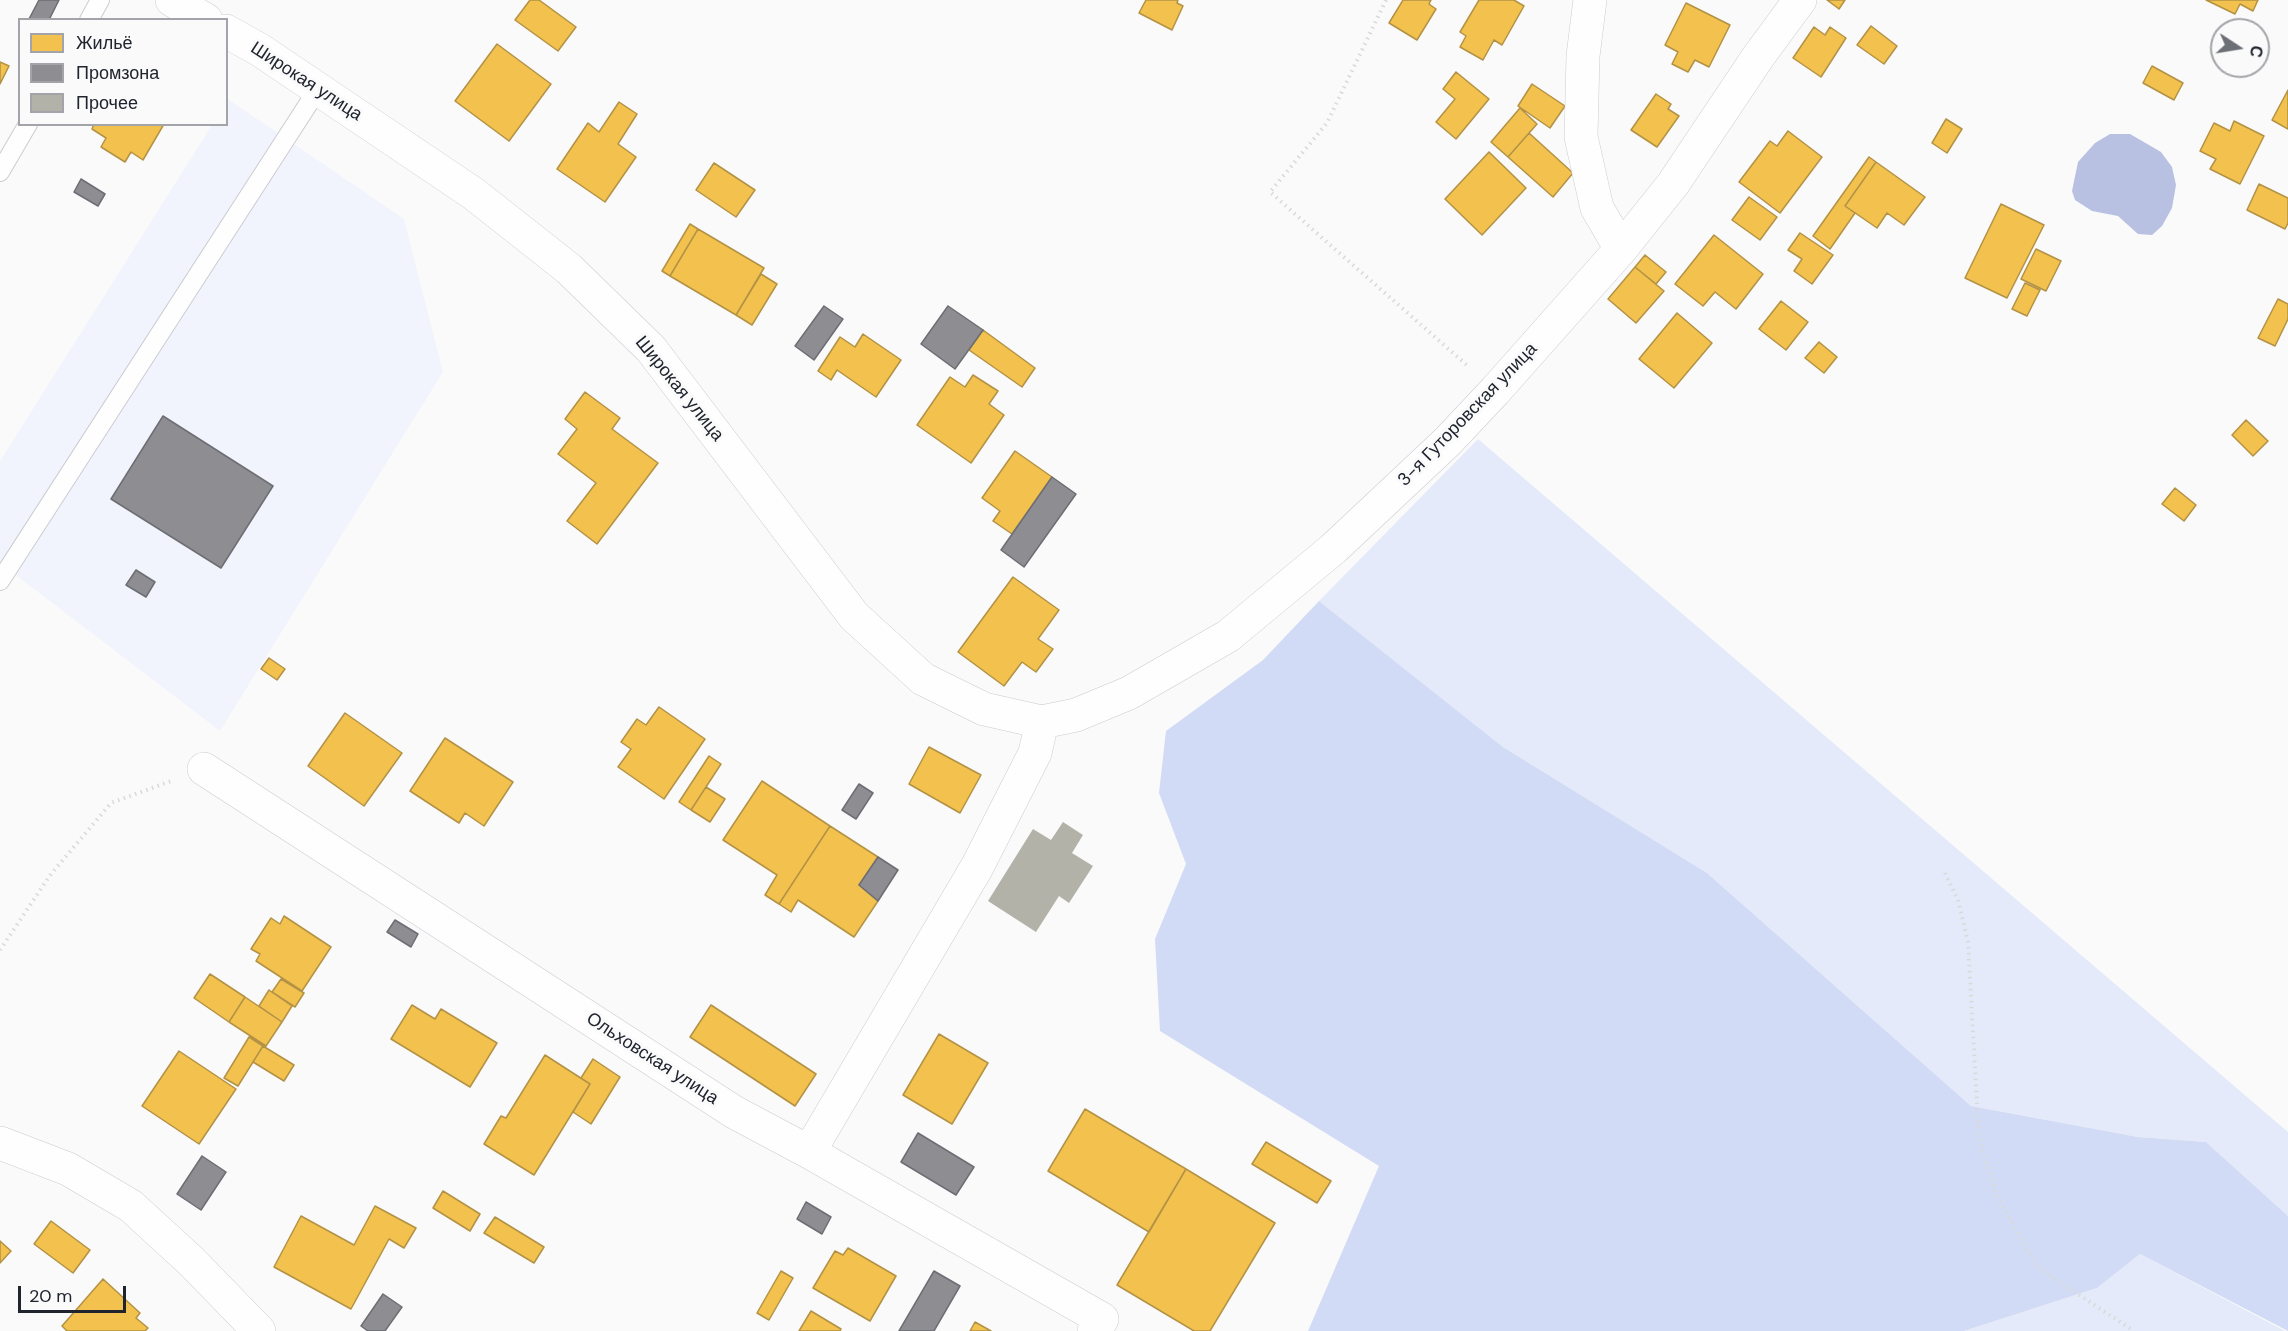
<!DOCTYPE html>
<meta charset="utf-8">
<style>
body{margin:0}
#map{position:relative;width:2288px;height:1331px;overflow:hidden;background:#fafafa;font-family:"DM Sans",sans-serif}
canvas{display:block}
.legend{position:absolute;left:18px;top:18px;width:210px;height:108px;box-sizing:border-box;background:#fafafa;border:2px solid #a3a4a9;margin:0;padding:8px 10px;list-style:none;font-size:18px;color:#20242f}
.legend li{display:flex;align-items:center;gap:12px;height:30px}
.legend b{width:30px;border:2px solid #a3a4a9}
.north{position:absolute;left:2210px;top:18px;width:60px;height:60px;box-sizing:border-box;background:#fafafa;border:2px solid #a3a4a9;border-radius:50%;rotate:102deg;font-size:16px;font-weight:700;line-height:24px;text-align:center;color:#20242f}
.north::after{content:'';display:block;margin:auto;width:21px;height:27px;background:#6c6f76;clip-path:polygon(50% 0,100% 100%,50% 72%,0 100%)}
.scale{position:absolute;left:18px;top:1286px;width:108px;height:27px;box-sizing:border-box;border:3px solid #20242f;border-top:0;padding-left:8px;font-size:18px;line-height:21px;white-space:nowrap;color:#20242f;-webkit-text-stroke:4px #fafafa;paint-order:stroke}
</style>
<div id="map">
<canvas width="2288" height="1331"></canvas>
<ul class="legend">
<li><b style="height:16px;background:#f2c14e"></b>Жильё</li>
<li><b style="height:16px;background:#8d8d92"></b>Промзона</li>
<li><b style="height:16px;background:#b2b2a9"></b>Прочее</li>
</ul>
<div class="north">С</div>
<div class="scale">20 m</div>
</div>
<script>
const context = document.querySelector('canvas').getContext('2d');
context.lineJoin = 'round';
function fillPath(path, color) { context.fillStyle = color; context.fill(path, 'evenodd'); }
const toPath = rows => new Path2D(rows.map(r => 'M' + r).join(''));
function trace(path, color, width, dash) { context.strokeStyle = color; context.lineWidth = width; context.lineCap = dash ? 'butt' : 'round'; context.setLineDash(dash || []); context.stroke(path); }
function write(font, color, halo, rows, align = 'center') {
  context.font = font + ' "DM Sans",sans-serif'; context.lineWidth = 6; context.setLineDash([]); context.textBaseline = 'middle'; context.strokeStyle = halo; context.fillStyle = color; for (const [text, x, y, turn = 0] of rows) {
    context.save(); context.translate(x, y); context.rotate((+turn || 0) * Math.PI / 180); context.textAlign = isNaN(turn) ? turn : align; if (halo) context.strokeText(text, 0, 0); context.fillText(text, 0, 0); context.restore();
  }
}
fillPath(toPath([
 [228,99,404,219,443,372,220,731,0,563,0,461,212,125,226,124]
]), '#f2f4fd');
fillPath(toPath([
 [1478,439,2288,1132,2288,1216,2206,1142,2138,1137,1971,1106,1707,873,1503,747,1319,601],
 [2140,1254,2285,1331,1964,1331,2097,1288]
]), '#e4eaf9');
fillPath(toPath([
 [1319,601,1503,747,1707,873,1971,1106,2138,1137,2206,1142,2288,1216,2288,1331,2140,1254,2097,1288,1964,1331,1308,1331,1379,1166,1160,1031,1155,939,1186,864,1159,793,1166,731,1263,660]
]), '#d2dbf5');
fillPath(toPath([
 [2110,134,2130,134,2161,152,2172,167,2176,185,2172,208,2162,226,2152,235,2138,234,2118,216,2092,211,2075,200,2072,191,2078,162,2095,143]
]), '#b8c1e2');
const homes = toPath([
 [530,0,539,0,576,27,558,51,515,20,530,0],
 [1146,0,1178,0,1177,3,1183,6,1172,30,1139,13,1146,0],
 [1403,0,1431,0,1429,4,1436,9,1417,40,1389,23,1403,0],
 [1479,0,1514,0,1524,6,1502,45,1494,40,1483,60,1460,47,1466,36,1460,32,1479,0],
 [1827,0,1845,0,1839,9,1827,0],
 [2206,0,2258,0,2253,11,2240,4,2235,14,2206,0],
 [1686,3,1730,25,1709,67,1695,60,1688,72,1672,64,1678,52,1665,45,1686,3],
 [1871,26,1897,46,1884,64,1857,45,1871,26],
 [1814,27,1825,35,1830,27,1846,38,1821,77,1793,58,1814,27],
 [497,44,551,84,509,141,455,101,497,44],
 [0,62,9,66,0,84,0,62],
 [2152,66,2183,83,2174,100,2143,83,2152,66],
 [1456,72,1489,99,1456,139,1436,122,1455,99,1443,89,1456,72],
 [1532,84,1565,106,1550,128,1518,106,1532,84],
 [2288,90,2288,129,2272,120,2288,90],
 [1656,94,1671,104,1668,109,1679,116,1657,147,1631,130,1656,94],
 [619,102,637,114,618,144,636,157,605,202,557,169,588,123,599,132,619,102],
 [1520,108,1537,124,1508,157,1491,142,1520,108],
 [1946,119,1962,129,1947,153,1932,143,1946,119],
 [2234,121,2264,136,2240,184,2210,169,2216,159,2200,151,2214,123,2230,131,2234,121],
 [94,124,164,124,143,160,131,152,125,162,101,147,106,138,92,129,94,124],
 [1788,131,1822,157,1780,213,1739,182,1770,141,1777,146,1788,131],
 [1529,133,1573,173,1553,197,1508,157,1529,133],
 [1489,152,1526,188,1482,235,1445,199,1489,152],
 [1869,157,1876,162,1845,206,1855,213,1830,249,1813,236,1869,157],
 [1876,162,1925,197,1904,225,1887,213,1877,228,1845,206,1876,162],
 [714,163,755,190,736,217,696,190,714,163],
 [2259,184,2288,198,2288,223,2285,229,2247,210,2259,184],
 [1749,197,1777,217,1760,240,1732,220,1749,197],
 [2001,204,2044,225,2007,298,1965,278,2001,204],
 [690,224,698,229,670,276,662,271,690,224],
 [698,229,764,268,736,315,670,276,698,229],
 [1800,233,1833,255,1812,284,1794,271,1802,259,1788,250,1800,233],
 [1714,235,1763,274,1736,309,1715,292,1703,306,1675,284,1714,235],
 [2036,249,2061,261,2046,291,2021,279,2036,249],
 [1645,255,1666,272,1656,284,1635,267,1645,255],
 [1635,267,1664,291,1636,323,1608,299,1635,267],
 [761,274,777,284,752,325,736,315,761,274],
 [2025,283,2040,290,2027,316,2012,309,2025,283],
 [2278,299,2288,304,2288,319,2275,346,2258,338,2278,299],
 [1781,301,1808,322,1786,350,1759,329,1781,301],
 [1677,313,1712,343,1674,388,1639,359,1677,313],
 [983,330,1035,368,1022,387,969,350,983,330],
 [863,334,901,360,876,397,837,370,831,380,818,371,840,337,855,347,863,334],
 [1819,342,1837,357,1824,373,1805,358,1819,342],
 [973,375,998,391,989,404,1004,415,971,463,917,425,950,377,965,387,973,375],
 [585,392,620,418,612,429,658,463,597,544,567,521,596,483,558,454,577,429,565,419,585,392],
 [2246,420,2268,441,2253,456,2232,435,2246,420],
 [1015,451,1052,477,1012,534,993,521,1000,511,982,498,1015,451],
 [2175,488,2196,505,2184,521,2162,504,2175,488],
 [1013,577,1059,610,1038,639,1053,649,1036,672,1022,662,1004,686,958,652,1013,577],
 [269,658,285,669,277,680,261,669,269,658],
 [659,707,705,739,664,799,618,767,631,749,621,742,637,719,646,725,659,707],
 [345,713,402,753,364,806,308,766,345,713],
 [445,738,513,782,484,826,465,813,459,823,410,791,445,738],
 [929,747,981,775,960,813,909,784,929,747],
 [709,756,721,764,691,810,679,802,709,756],
 [762,781,830,826,779,904,765,895,777,875,723,840,762,781],
 [706,787,725,799,710,822,691,810,706,787],
 [830,826,878,857,859,885,878,901,854,937,798,900,791,912,779,904,830,826],
 [284,916,331,947,302,991,256,961,260,954,251,949,271,918,280,924,284,916],
 [210,974,245,997,229,1022,194,998,210,974],
 [281,979,304,993,295,1007,272,992,281,979],
 [269,990,292,1006,282,1022,259,1006,269,990],
 [245,997,282,1022,266,1046,229,1022,245,997],
 [412,1005,435,1019,441,1009,497,1043,470,1087,391,1039,412,1005],
 [711,1005,816,1074,795,1106,690,1037,711,1005],
 [939,1034,988,1063,952,1124,903,1095,939,1034],
 [249,1037,263,1046,238,1086,224,1078,249,1037],
 [263,1046,294,1065,284,1081,253,1062,263,1046],
 [179,1051,236,1089,199,1144,142,1106,179,1051],
 [545,1055,590,1084,534,1175,484,1144,501,1116,506,1118,545,1055],
 [593,1059,620,1077,591,1124,573,1112,590,1084,581,1078,593,1059],
 [1085,1109,1186,1169,1149,1232,1048,1171,1085,1109],
 [1266,1142,1331,1181,1317,1203,1252,1164,1266,1142],
 [1186,1169,1275,1223,1210,1331,1194,1331,1117,1285,1186,1169],
 [443,1191,480,1214,470,1231,433,1208,443,1191],
 [375,1206,416,1228,404,1248,389,1239,351,1309,274,1267,301,1216,354,1245,375,1206],
 [495,1217,544,1247,534,1263,484,1233,495,1217],
 [51,1221,90,1250,73,1273,34,1244,51,1221],
 [0,1241,11,1251,0,1263,0,1241],
 [848,1248,896,1276,870,1321,813,1288,835,1251,843,1255,848,1248],
 [781,1271,793,1278,769,1320,757,1313,781,1271],
 [103,1279,140,1313,136,1318,148,1328,145,1331,67,1331,62,1326,103,1279],
 [811,1311,841,1329,840,1331,799,1331,811,1311],
 [975,1322,991,1331,970,1331,975,1322]
]);
fillPath(homes, '#f2c14e');
trace(homes, '#b39245', 1.5);
const industry = toPath([
 [39,0,59,0,49,20,29,19,39,0],
 [81,179,105,194,98,206,74,192,81,179],
 [824,306,843,319,814,360,795,346,824,306],
 [948,306,983,330,955,369,921,344,948,306],
 [163,416,273,486,221,568,111,499,163,416],
 [1052,477,1076,494,1024,567,1001,550,1052,477],
 [136,570,155,582,146,597,126,585,136,570],
 [859,784,873,793,856,819,842,810,859,784],
 [878,857,898,870,878,901,859,885,878,857],
 [395,920,418,934,411,947,387,932,395,920],
 [918,1133,974,1167,956,1195,901,1162,918,1133],
 [202,1156,226,1172,201,1210,177,1194,202,1156],
 [806,1202,831,1217,822,1234,797,1219,806,1202],
 [934,1271,960,1286,934,1331,899,1331,934,1271],
 [383,1294,402,1307,385,1331,368,1331,361,1326,383,1294]
]);
fillPath(industry, '#8d8d92');
trace(industry, '#6c6e74', 1.5);
fillPath(toPath([
 [1063,822,1083,835,1072,853,1093,866,1069,903,1059,896,1036,932,988,901,1033,829,1051,840]
]), '#b2b2a9');
const service = toPath([
 [89,20,100,0],
 [0,172,28,124],
 [0,581,318,89]
]);
const minor = toPath([
 [1590,0,1583,56,1581,137,1597,208,1621,249],
 [204,769,734,1112,809,1152,1102,1319,1094,1331],
 [0,1143,68,1169,131,1206,192,1262,259,1331],
 [809,1152,977,867,1035,753,1042,722,1076,715,1129,693,1228,636,1333,549,1447,442,1495,391,1621,249,1673,184,1758,57,1800,0]
]);
const tertiary = toPath([
 [172,0,206,20],
 [226,31,260,50,474,194,569,269,651,349,854,616,923,679,984,709,1042,722]
]);
trace(service, '#cbccd2', 20);
trace(minor, '#cbccd2', 34);
trace(tertiary, '#cbccd2', 34);
trace(toPath([
 [1386,0,1327,123,1270,192,1469,367],
 [1945,873,1958,900,1968,942,1979,1140,1997,1196,2038,1268,2134,1331],
 [0,950,51,874,111,803,171,781]
]), '#d9d9da', 4, [1.5, 4.5]);
trace(service, '#fefefe', 18);
trace(minor, '#fefefe', 33);
trace(tertiary, '#fefefe', 33);
write('18px', '#20242f', '#fafafa', [
 ["Широкая улица",306,82,33],
 ["Широкая улица",679,389,51],
 ["3-я Гуторовская улица",1468,415,-46],
 ["Ольховская улица",652,1059,33]
]);
</script>
